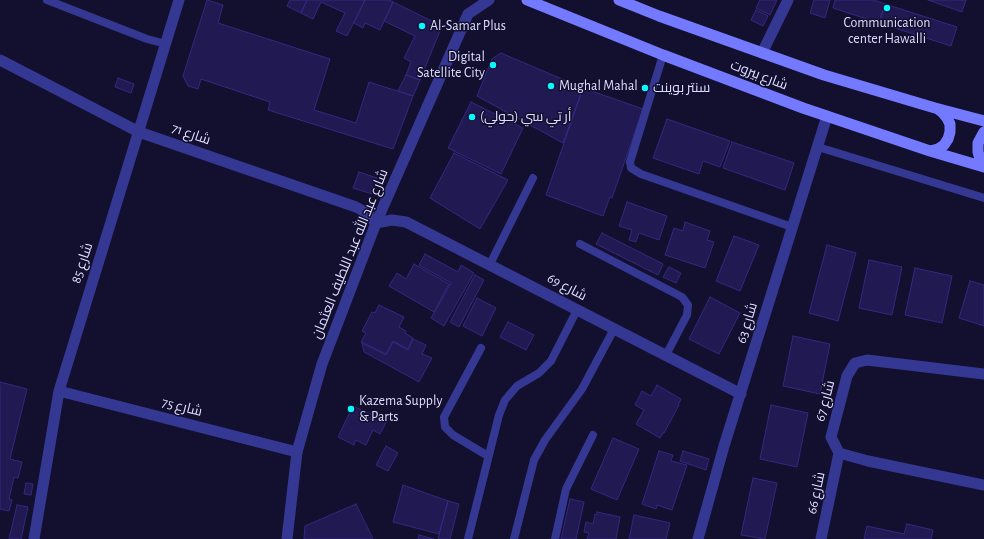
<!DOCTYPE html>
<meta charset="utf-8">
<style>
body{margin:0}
canvas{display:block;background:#120f2f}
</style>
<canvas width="984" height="539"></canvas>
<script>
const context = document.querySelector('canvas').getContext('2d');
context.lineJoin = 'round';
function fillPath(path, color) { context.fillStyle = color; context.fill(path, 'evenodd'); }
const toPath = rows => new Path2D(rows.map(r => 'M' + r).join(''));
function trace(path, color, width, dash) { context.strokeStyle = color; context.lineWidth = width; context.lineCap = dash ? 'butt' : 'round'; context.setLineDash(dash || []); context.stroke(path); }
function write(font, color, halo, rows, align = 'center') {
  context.font = font + ' "Alegreya Sans",Cairo,sans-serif'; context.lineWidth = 3; context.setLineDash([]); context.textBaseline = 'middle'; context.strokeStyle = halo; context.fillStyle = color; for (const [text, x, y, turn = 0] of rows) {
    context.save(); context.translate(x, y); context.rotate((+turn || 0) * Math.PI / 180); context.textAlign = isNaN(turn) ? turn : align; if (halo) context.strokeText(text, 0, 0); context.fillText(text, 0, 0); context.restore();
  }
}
const building = toPath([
 [207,0,223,5,218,23,330,59,314,110,356,123,369,82,413,96,393,149,268,110,270,102,201,79,198,89,188,86,183,76,207,0],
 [290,0,307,0,301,13,287,6,290,0],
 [307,0,365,0,347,36,336,31,345,13,321,2,313,19,301,13,307,0],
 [365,0,389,0,393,2,380,30,365,23,363,28,354,23,365,0],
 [760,0,777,0,770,15,756,8,760,0],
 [814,0,830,0,825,18,810,13,814,0],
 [835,0,874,0,885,4,879,23,833,8,835,0],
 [928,0,966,0,962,12,928,0],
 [393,2,442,26,420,80,406,75,411,62,404,58,415,36,384,21,393,2],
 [885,4,957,27,951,46,879,23,885,4],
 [756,10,768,16,763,26,751,20,756,10],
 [501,53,583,88,563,143,477,96,492,59,501,53],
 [406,75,420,80,413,96,398,91,406,75],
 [118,78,134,84,131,93,115,87,118,78],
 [583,88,643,109,612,198,610,197,603,216,546,195,583,88],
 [471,102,523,128,501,174,448,148,471,102],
 [667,119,730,141,720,167,703,161,699,174,653,158,667,119],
 [732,142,794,163,785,190,723,168,732,142],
 [454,153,508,180,480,229,430,198,454,153],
 [359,172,377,178,372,194,353,188,359,172],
 [627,202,667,216,659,240,639,233,636,242,629,240,632,230,619,226,627,202],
 [685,222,710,231,707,240,714,242,705,268,665,255,674,228,683,231,685,222],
 [602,233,663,264,658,275,596,244,602,233],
 [734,236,759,245,740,291,716,281,734,236],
 [827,245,856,253,838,321,809,313,827,245],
 [425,254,458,272,461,265,474,273,444,326,431,318,451,283,419,265,425,254],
 [869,260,902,267,892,315,859,308,869,260],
 [414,264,449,284,434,312,389,286,397,273,406,279,414,264],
 [669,267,681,273,676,283,663,277,669,267],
 [915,268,952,276,942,323,905,315,915,268],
 [475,275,484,280,459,327,450,322,475,275],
 [970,281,984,285,984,326,959,318,970,281],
 [710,297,740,313,719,354,689,339,710,297],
 [477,298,496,308,482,336,463,326,477,298],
 [379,305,404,317,399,327,406,331,405,333,413,338,408,349,393,341,386,354,361,342,366,333,362,331,372,312,375,313,379,305],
 [508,322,534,335,526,350,500,337,508,322],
 [793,336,830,344,820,394,783,386,793,336],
 [413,339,426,345,422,354,432,358,419,382,364,352,362,343,386,355,393,342,408,350,413,339],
 [0,382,27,389,10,459,22,462,18,478,14,477,9,499,12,500,9,511,0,509,0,382],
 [657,385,681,399,678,405,679,405,664,433,663,433,660,438,636,424,644,410,635,405,642,391,651,396,657,385],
 [771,405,808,413,797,467,760,459,771,405],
 [353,406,370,414,372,411,379,415,380,413,389,417,380,434,373,430,366,445,356,440,354,445,338,437,353,406],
 [613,438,639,449,617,500,591,489,613,438],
 [386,446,398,453,388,471,376,465,386,446],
 [659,451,673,455,671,461,687,465,672,510,657,505,656,509,642,504,659,451],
 [683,451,709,459,706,470,680,461,683,451],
 [753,478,777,483,765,539,741,535,753,478],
 [26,483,33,484,31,495,24,494,26,483],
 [403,485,448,501,439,534,393,522,403,485],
 [570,499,584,502,576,539,561,539,570,499],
 [448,501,459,504,450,539,438,539,448,501],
 [356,504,373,539,304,539,305,526,356,504],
 [17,505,28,507,21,539,9,539,17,505],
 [597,512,620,517,616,539,587,539,589,533,584,532,586,522,593,524,595,514,597,515,597,512],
 [634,515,670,523,666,539,629,539,634,515],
 [907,524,933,530,931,539,864,539,867,526,904,534,907,524],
 [419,535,434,539,418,539,419,535]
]);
fillPath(building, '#201952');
trace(building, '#342881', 1);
trace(toPath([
 [47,0,147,39,166,44],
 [663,55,630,162,631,168,641,174,792,227],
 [818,147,984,198],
 [580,244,682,297,688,305,687,315,666,355],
 [490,264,533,178],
 [481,348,444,417,445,427,453,435,488,456],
 [468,539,499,415,505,400,517,386,539,373,551,361,577,310],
 [514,539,534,460,545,440,582,389,614,329],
 [555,539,566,489,593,435]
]), '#353893', 8);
trace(toPath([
 [762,53,788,0],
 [0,60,139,132,356,207,367,213,376,223,392,220,406,222,741,394],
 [984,374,867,360,855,363,847,376,831,437,839,453,868,461,984,485],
 [59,391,297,452],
 [34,539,59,391,179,0],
 [698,539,724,446,827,116],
 [821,539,839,453]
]), '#353893', 11);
trace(toPath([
 [287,539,297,452,322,364,376,223,468,14,489,0]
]), '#353893', 11);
trace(toPath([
 [527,0,663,55,803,108,930,151,984,167],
 [619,0,659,16,824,75,935,108,984,121],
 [984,132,978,143,978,152,981,162,984,164],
 [930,151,938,149,944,145,948,139,950,132,950,124,947,118,942,112,938,109]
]), '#747aff', 11);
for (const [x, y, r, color] of [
 [887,8,4,"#09f7ff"],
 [422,26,4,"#09f7ff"],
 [493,65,4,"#09f7ff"],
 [551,86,4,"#09f7ff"],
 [645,88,4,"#09f7ff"],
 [472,117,4,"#09f7ff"],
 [351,409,4,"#09f7ff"]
]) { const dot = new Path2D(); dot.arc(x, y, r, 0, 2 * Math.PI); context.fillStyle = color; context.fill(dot); trace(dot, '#120f2f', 1.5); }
write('14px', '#dfddff', '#120f2f', [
 ["Communication",887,23,"center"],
 ["center Hawalli",887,39,"center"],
 ["Al-Samar Plus",430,26],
 ["Digital",485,57,"right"],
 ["Satellite City",485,73,"right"],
 ["Mughal Mahal",559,86],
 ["سنتر بوينت",653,88],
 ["أر تي سي (حولي)",480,117],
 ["Kazema Supply",359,401],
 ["& Parts",359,417]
], 'left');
write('14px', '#dfddff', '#120f2f', [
 ["شارع بيروت",759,75,21],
 ["شارع 71",191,134,19],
 ["شارع عبد الله عبد اللطيف العثمان",350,254,-68],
 ["شارع 85",82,263,-72],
 ["شارع 69",567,287,28],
 ["شارع 63",747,323,-73],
 ["شارع 67",825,401,-75],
 ["شارع 75",182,407,14],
 ["شارع 66",816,493,-78]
]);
</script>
